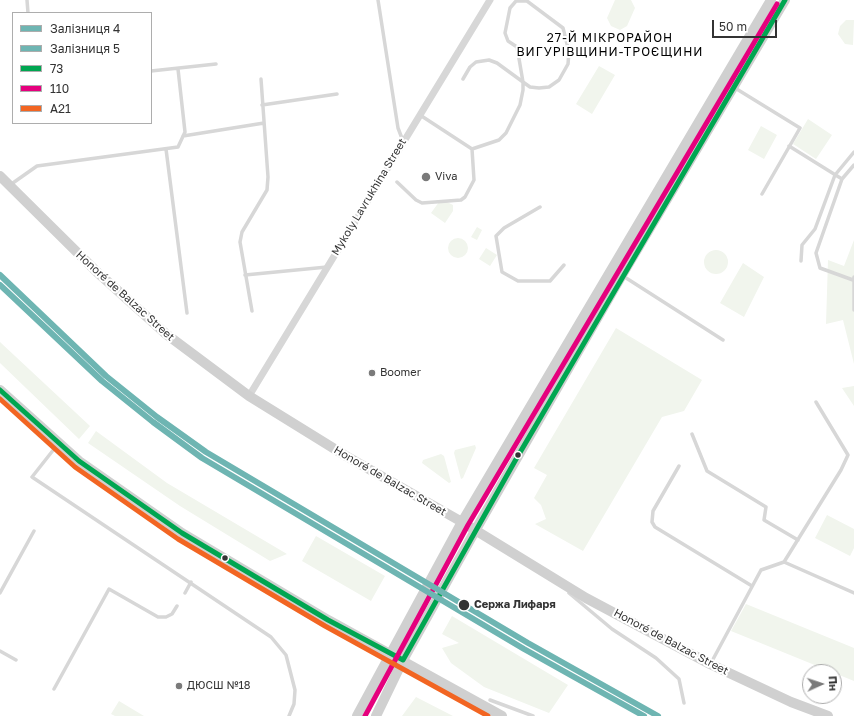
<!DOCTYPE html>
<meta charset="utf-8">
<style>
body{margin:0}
#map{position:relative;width:854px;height:716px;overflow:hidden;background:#fff;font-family:"Golos Text",sans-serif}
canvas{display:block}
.legend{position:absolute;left:12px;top:12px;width:140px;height:112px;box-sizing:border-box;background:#fff;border:1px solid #adadad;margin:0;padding:5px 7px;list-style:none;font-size:12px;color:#333}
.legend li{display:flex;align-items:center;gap:8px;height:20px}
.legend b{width:20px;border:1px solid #adadad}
.north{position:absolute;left:802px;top:664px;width:40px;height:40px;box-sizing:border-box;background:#fff;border:1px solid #adadad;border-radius:50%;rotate:87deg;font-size:11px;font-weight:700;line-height:16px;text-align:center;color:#333}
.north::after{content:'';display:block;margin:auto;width:14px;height:18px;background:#7a7a7a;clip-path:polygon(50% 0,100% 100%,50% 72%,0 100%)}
.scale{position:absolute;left:712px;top:20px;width:65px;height:18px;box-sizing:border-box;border:2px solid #333;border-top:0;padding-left:5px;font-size:12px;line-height:14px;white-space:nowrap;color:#333;-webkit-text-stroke:3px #fff;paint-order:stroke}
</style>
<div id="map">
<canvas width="854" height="716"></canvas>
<ul class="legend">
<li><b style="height:5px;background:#6eb5b2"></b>Залізниця 4</li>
<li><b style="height:5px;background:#6eb5b2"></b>Залізниця 5</li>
<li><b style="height:5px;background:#00a651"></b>73</li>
<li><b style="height:5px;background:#e5007d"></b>110</li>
<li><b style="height:5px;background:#f26522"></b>А21</li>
</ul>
<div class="north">Пн</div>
<div class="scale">50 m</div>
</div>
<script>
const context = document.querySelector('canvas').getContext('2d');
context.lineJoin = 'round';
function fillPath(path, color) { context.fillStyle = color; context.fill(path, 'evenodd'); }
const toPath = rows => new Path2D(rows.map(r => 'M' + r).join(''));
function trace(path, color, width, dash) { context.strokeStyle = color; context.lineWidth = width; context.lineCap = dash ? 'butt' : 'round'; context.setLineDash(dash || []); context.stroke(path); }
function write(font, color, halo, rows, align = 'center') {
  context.font = font + ' "Golos Text",sans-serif'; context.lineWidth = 4; context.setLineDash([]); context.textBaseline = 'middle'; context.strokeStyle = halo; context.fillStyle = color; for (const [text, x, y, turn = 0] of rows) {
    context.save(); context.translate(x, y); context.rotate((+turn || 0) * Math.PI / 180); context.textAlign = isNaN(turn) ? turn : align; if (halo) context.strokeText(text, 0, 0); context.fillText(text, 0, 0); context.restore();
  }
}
fillPath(toPath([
 [615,0,631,0,635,8,627,26,620,30,611,26,607,18],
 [846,20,854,20,853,45,845,44,838,34,840,26],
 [599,66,615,75,592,114,576,104],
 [808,119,832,135,816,159,793,144],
 [761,126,777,135,764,159,748,150],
 [439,202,447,202,453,205,453,211,445,223,431,213],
 [477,227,482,230,477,240,471,237],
 '448 248a10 10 0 1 1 20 0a10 10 0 1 1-20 0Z',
 [854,240,854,364,843,320,826,324,828,260,844,266],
 [486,248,497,255,490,266,479,259],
 '704 262a12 12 0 1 1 24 0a12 12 0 1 1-24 0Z',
 [743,263,764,277,744,317,720,303],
 [616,328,702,380,684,411,662,417,583,551,535,524,546,519,541,505,534,498,547,475,534,468],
 [0,342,90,426,79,439,0,363],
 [854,386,854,406,842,388],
 [96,431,167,483,287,554,270,561,180,506,88,443],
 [475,445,476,448,463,478,461,479,454,453,455,450],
 [441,454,444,456,451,482,449,483,422,463,423,460],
 [827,515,854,529,854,548,850,556,815,538],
 [316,536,385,576,371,601,302,561],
 [746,604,854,648,854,681,731,631],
 [452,616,568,685,549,713,484,687,451,663,442,648,459,643,442,634],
 [416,697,453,716,402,716],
 [119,701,144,716,115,716,111,714]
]), '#f1f5ed');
trace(toPath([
 [27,0,28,13],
 [378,0,398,128,403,141],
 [151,71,216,64],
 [735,88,800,128,762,194],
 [262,105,337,94],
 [420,115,472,149,499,140,506,133,520,105,523,90,523,82,517,47,508,41,505,33,510,8,516,1,527,1,563,28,569,52,568,64,559,80,549,87,539,88,530,87,523,82,497,63,489,60,476,62,470,67,463,79],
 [183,136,264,123],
 [789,146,842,179],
 [166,149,187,313],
 [397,182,416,200,422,203,461,200,465,197,474,180,472,149],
 [10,185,37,166,178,147,185,132,178,69],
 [540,207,504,228,496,236,502,272,518,281,550,281,564,265],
 [801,261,802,245,815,229,835,175,854,152],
 [245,275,327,267],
 [623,276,723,340],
 [854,277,854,310],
 [853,280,820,268,816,253,842,179,854,165],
 [252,311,240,242,242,232,267,190,268,177,261,79],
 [692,434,707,471,766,507,764,520,798,540],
 [58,444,32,477,271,637,286,655,295,690,294,704,289,716],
 [679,466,653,511,652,522,655,527,752,586],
 [784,562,854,593],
 [0,593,34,531],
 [185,593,191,582],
 [569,593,612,629,656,658,679,679,684,703],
 [0,651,16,660],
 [711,663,761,570,784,562,841,470,848,455,816,402],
 [54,689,109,589,158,617,166,617,172,614,177,606],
 [490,700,533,716]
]), '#d7d7d7', 3.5);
trace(toPath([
 [249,396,490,0]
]), '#d7d7d7', 7);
trace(toPath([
 [0,176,97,272,166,334,249,396,346,456,462,522,586,598,710,664,791,702,828,716],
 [0,390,79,461,182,533,328,620,502,716],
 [357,716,462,522,771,0],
 [376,716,403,660,475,531,622,275,785,0]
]), '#d0d0d0', 10);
trace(toPath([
 [0,390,79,461,182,533,328,620,403,660,515,461,785,0]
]), '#00a651', 5);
trace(toPath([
 [365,716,468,525,777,4]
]), '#e5007d', 5);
trace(toPath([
 [0,399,75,467,178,539,325,626,488,716]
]), '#f26522', 5);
trace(toPath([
 [0,275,106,376,157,417,206,452,528,643,658,716]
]), '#6eb5b2', 6);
trace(toPath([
 [0,285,102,381,153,422,202,458,524,649,644,716]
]), '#6eb5b2', 6);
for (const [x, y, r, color] of [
 [426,177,5,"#7a7a7a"],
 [372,373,4,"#7a7a7a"],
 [518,455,3.5,"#333"],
 [225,558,3.5,"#333"],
 [464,605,6,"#333"],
 [179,686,4,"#7a7a7a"]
]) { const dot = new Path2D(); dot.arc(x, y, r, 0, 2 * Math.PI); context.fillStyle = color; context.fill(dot); trace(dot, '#fff', 1.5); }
write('11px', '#333', '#fff', [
 ["Viva",435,177],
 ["Boomer",380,373],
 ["ДЮСШ №18",187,686]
], 'left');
write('11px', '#333', '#fff', [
 ["Mykoly Lavrukhina Street",369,197,-59],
 ["Honoré de Balzac Street",125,296,42],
 ["Honoré de Balzac Street",390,481,30],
 ["Honoré de Balzac Street",671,642,28]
]);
write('bold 11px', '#333', '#fff', [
 ["Сержа Лифаря",474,605]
], 'left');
context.letterSpacing = '1px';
write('12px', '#000', '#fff', [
 ["27-Й МІКРОРАЙОН",610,38],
 ["ВИГУРІВЩИНИ-ТРОЄЩИНИ",610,52]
]);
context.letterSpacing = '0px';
</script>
